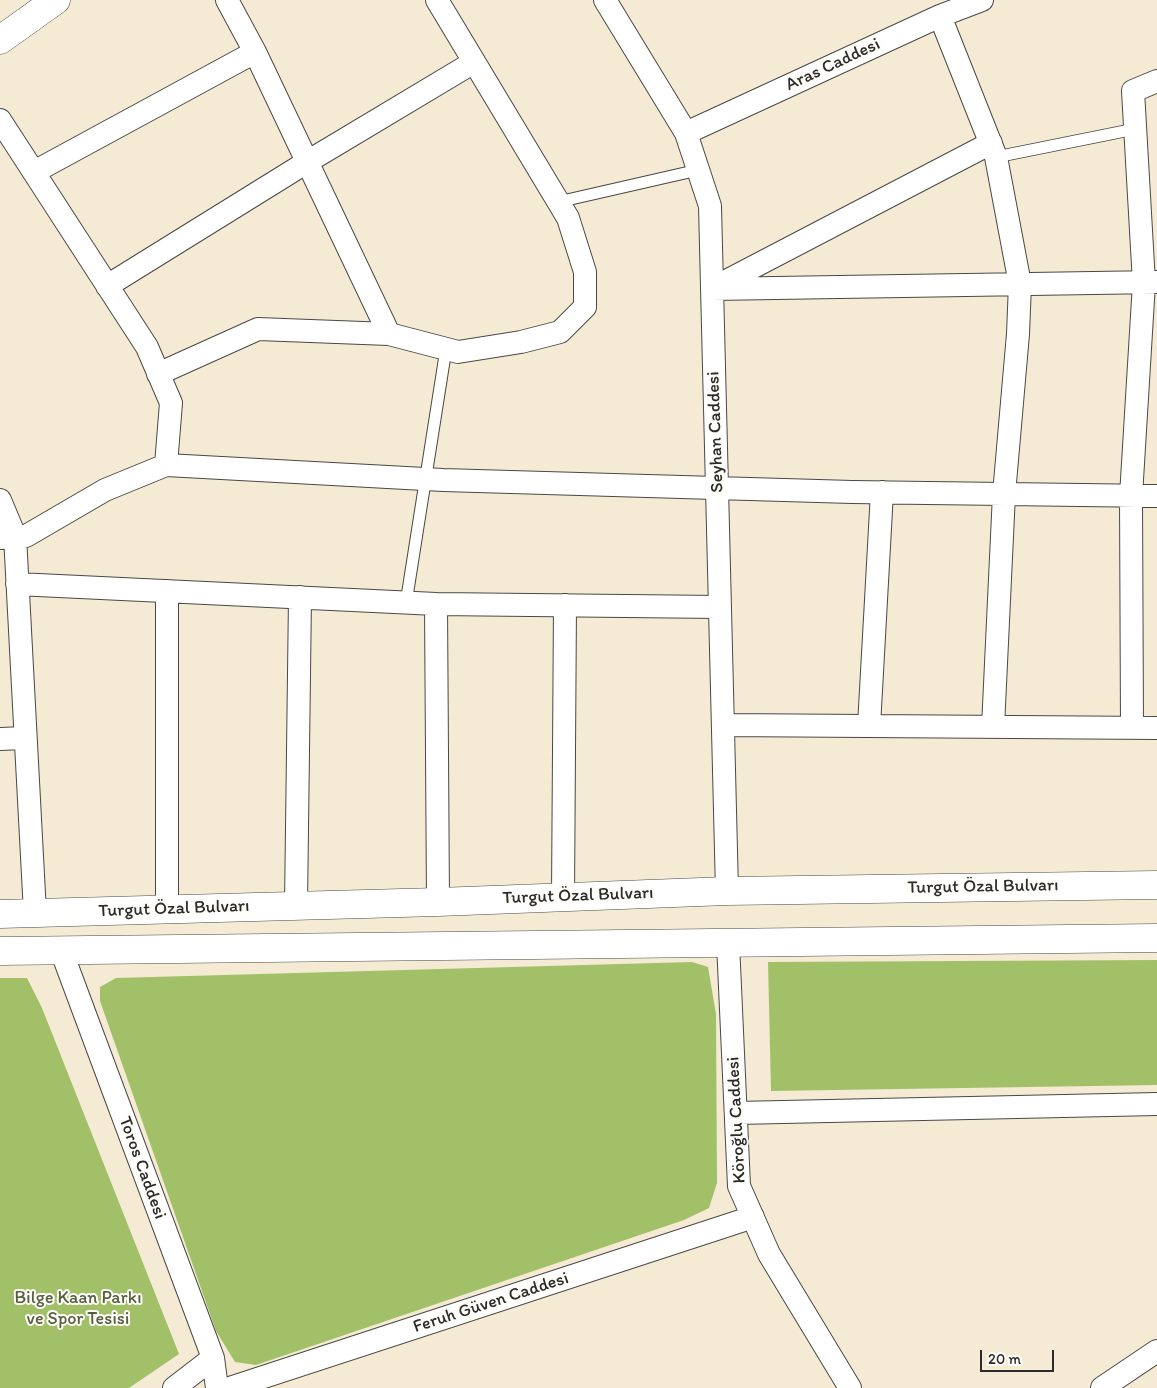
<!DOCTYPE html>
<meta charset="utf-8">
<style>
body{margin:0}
#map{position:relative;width:1157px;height:1388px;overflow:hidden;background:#f5ebd5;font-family:Itim,sans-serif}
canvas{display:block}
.scale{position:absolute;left:980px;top:1350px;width:74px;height:22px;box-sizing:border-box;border:2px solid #2b2b2b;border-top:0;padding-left:6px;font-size:15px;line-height:18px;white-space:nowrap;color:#2b2b2b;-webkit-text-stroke:4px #fdfcf7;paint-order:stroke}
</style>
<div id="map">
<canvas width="1157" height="1388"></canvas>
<div class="scale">20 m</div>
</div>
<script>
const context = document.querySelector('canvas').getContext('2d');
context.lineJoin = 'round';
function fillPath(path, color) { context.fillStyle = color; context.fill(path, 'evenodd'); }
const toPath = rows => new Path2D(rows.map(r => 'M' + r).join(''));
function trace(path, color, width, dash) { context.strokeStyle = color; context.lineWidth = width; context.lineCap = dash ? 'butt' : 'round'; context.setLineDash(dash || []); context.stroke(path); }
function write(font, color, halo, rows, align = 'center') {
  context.font = font + ' Itim,sans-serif'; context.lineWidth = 4; context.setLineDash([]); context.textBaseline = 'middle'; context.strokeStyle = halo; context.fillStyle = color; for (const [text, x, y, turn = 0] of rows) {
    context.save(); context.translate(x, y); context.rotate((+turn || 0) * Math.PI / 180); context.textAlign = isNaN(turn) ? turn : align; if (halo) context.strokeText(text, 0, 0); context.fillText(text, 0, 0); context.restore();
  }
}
fillPath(toPath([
 [1157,960,1157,1085,771,1091,768,962],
 [692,962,708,967,716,1014,717,1183,709,1208,684,1220,256,1365,235,1362,216,1331,100,1001,100,987,116,978],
 [0,978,27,978,42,1008,179,1354,129,1388,0,1388]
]), '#a2c068');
const lane = toPath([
 [996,157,1135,129],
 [558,202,698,170],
 [406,603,446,349]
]);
const street = toPath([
 [227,0,255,52,389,334],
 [605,0,686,133,710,206,727,891],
 [940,16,996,157,1020,284,1018,334,1004,494,993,727],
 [0,120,147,347,171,403,166,465],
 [686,133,940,16,982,0],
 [34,172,255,52],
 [107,286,307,162,474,62],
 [715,287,991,143],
 [712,289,1157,282],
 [158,374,258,329,389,334,458,352,521,342,560,332,585,307,585,272,568,218,437,0],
 [0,500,15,536,35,913],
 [0,538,26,536,105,490,166,465,443,480,852,492,1157,496],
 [17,584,436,604,720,607],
 [436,604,438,902],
 [723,725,1157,728],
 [869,726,882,492],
 [1132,728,1131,496,1144,283,1133,91,1157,81],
 [0,739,25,738],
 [563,896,565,605],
 [296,905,300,597],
 [167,909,167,591],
 [728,943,739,1186,769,1254,850,1388],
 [61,950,213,1358,217,1388],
 [736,1113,1157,1104],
 [174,1388,213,1358],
 [230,1388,753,1217],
 [1102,1388,1157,1351]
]);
const secondary = toPath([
 [0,40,56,0],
 [0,914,438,902,727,891,1157,885],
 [0,951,1157,938]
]);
trace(lane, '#494844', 13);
trace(street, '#494844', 24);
trace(secondary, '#494844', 29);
trace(lane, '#fff', 11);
trace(street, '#fff', 22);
trace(secondary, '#fff', 28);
write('18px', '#2b2b2b', '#fdfcf7', [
 ["Aras Caddesi",833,65,-25],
 ["Seyhan Caddesi",716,432,-92],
 ["Turgut Özal Bulvarı",983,887,-1],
 ["Turgut Özal Bulvarı",578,896,-2],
 ["Turgut Özal Bulvarı",174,909,-2],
 ["Köroğlu Caddesi",737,1120,-93],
 ["Toros Caddesi",142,1168,70],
 ["Feruh Güven Caddesi",491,1303,-18]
]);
write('18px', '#555f40', '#fdfcf7', [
 ["Bilge Kaan Parkı",78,1298],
 ["ve Spor Tesisi",78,1319]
]);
</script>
